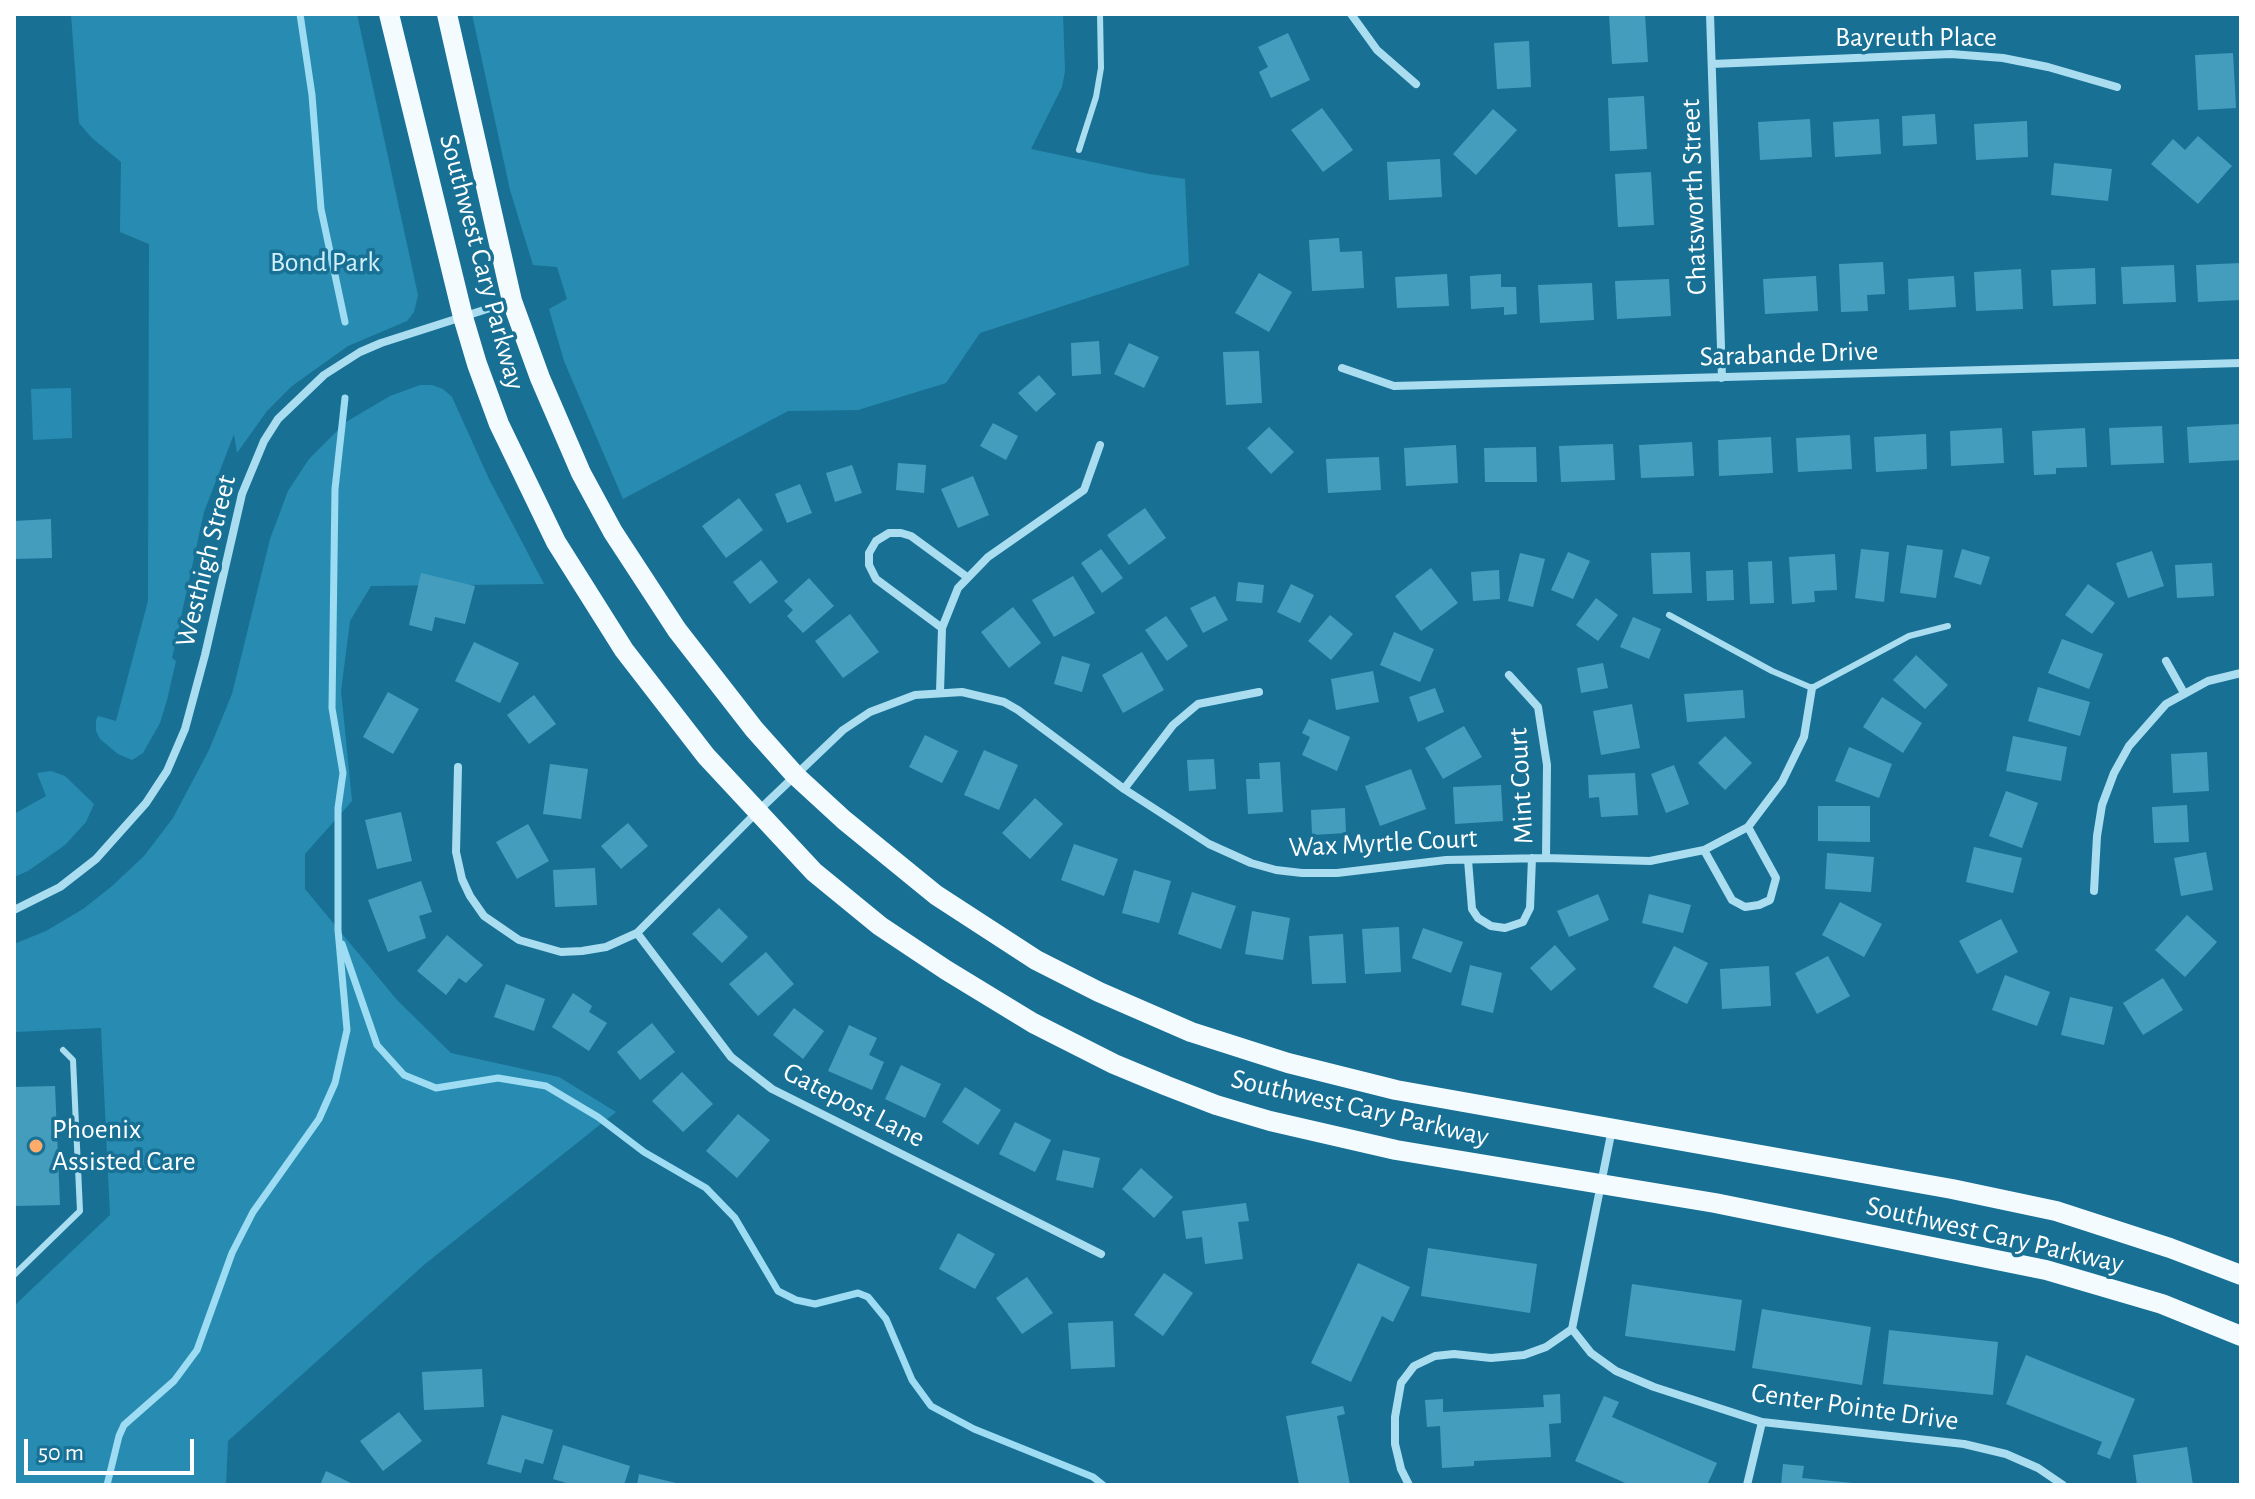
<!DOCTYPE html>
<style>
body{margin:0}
#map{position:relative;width:2255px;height:1499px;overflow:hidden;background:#187195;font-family:"Alegreya Sans",sans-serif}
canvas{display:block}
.frame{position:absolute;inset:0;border:16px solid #fff;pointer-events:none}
.scale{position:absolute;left:24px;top:1439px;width:170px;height:36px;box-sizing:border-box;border:4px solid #fff;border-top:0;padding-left:10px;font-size:24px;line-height:28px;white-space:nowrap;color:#fff;-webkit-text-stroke:6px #187195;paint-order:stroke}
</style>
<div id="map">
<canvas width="2255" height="1499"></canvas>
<div class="frame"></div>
<div class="scale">50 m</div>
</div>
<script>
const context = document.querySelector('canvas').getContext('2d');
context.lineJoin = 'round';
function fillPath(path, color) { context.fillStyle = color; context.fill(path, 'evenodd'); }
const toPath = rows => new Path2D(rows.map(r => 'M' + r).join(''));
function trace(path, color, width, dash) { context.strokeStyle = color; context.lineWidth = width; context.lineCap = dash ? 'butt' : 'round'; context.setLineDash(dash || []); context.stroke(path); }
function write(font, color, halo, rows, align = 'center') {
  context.font = font + ' "Alegreya Sans",sans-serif'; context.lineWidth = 7; context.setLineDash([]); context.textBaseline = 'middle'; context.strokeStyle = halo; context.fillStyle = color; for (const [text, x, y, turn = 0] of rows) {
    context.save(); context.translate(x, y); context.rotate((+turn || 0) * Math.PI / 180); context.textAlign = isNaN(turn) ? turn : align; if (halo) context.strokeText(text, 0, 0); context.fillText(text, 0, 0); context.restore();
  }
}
fillPath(toPath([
 [71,14,357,14,418,295,414,312,407,321,348,346,292,386,267,411,237,453,234,434,204,512,172,658,176,661,167,700,160,723,143,753,132,760,118,754,100,739,96,731,96,720,98,716,116,721,148,601,149,244,120,232,121,162,92,138,79,123],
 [472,14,1063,14,1065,71,1062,87,1031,149,1149,174,1185,179,1189,265,980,333,946,383,858,410,788,411,623,499,564,361,549,309,567,299,557,267,533,265,510,190],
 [420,385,432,385,443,389,452,397,489,479,544,584,371,586,350,621,341,691,352,801,305,854,305,889,397,1000,451,1053,559,1077,616,1112,425,1264,228,1441,226,1485,14,1485,14,1306,110,1215,101,1028,14,1032,14,944,46,931,83,909,111,887,144,856,173,818,209,750,232,694,270,539,288,491,309,459,346,422,390,396],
 [71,388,72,438,33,440,31,389],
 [51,771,65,776,94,804,86,822,65,845,28,871,14,877,14,814,46,796,37,773]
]), '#288cb2');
trace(toPath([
 [300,14,312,95,321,209,345,322],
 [342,944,377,1045,404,1075,436,1088,498,1078,546,1086,598,1117,644,1152,706,1188,735,1218,778,1291,796,1300,815,1304,858,1293,868,1297,886,1319,912,1380,931,1406,974,1429,1093,1477,1103,1485],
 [107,1485,119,1436,124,1425,174,1381,197,1350,232,1253,253,1212,319,1119,335,1083,347,1030,338,930,338,808,343,773,332,708,335,489,345,398]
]), '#9ddcf3', 7);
fillPath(toPath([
 [1609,14,1645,14,1648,62,1612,64],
 [1288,33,1310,80,1271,98,1259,72,1268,67,1258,47],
 [1529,41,1531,87,1497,89,1494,43],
 [2233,53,2236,108,2198,110,2195,55],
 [1644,96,1647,149,1610,151,1608,98],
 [1322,108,1353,150,1323,172,1291,130],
 [1493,109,1517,130,1476,175,1453,154],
 [1935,114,1937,144,1903,146,1902,116],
 [1810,119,1812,157,1760,160,1758,122],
 [1879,119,1881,154,1835,157,1833,122],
 [2027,121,2028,157,1976,160,1974,124],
 [2198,136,2232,166,2198,204,2151,164,2173,139,2185,150],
 [1440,159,1442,197,1389,200,1387,162],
 [2054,163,2112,169,2108,201,2051,195],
 [1651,172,1654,225,1618,227,1615,174],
 [1339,238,1340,252,1362,251,1364,288,1312,291,1309,240],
 [1883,262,1885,294,1867,295,1868,311,1841,312,1839,264],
 [2241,263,2241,300,2198,302,2196,265],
 [2174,265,2176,302,2123,304,2121,267],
 [2095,268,2096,304,2053,306,2051,270],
 [2021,269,2023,309,1976,311,1974,272],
 [1259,273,1292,292,1269,332,1235,313],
 [1447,274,1449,306,1397,308,1395,277],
 [1501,274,1501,287,1516,287,1517,314,1504,315,1504,307,1471,309,1470,276],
 [1816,276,1818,311,1765,314,1763,279],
 [1954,276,1956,307,1909,310,1908,279],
 [1669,279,1671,316,1617,319,1615,281],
 [1592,283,1594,320,1540,323,1538,285],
 [1099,341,1101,374,1072,376,1071,343],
 [1129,343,1159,357,1144,388,1114,374],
 [1259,351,1262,403,1226,405,1223,352],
 [1039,375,1056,394,1036,412,1018,393],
 [993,423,1018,436,1006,460,980,446],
 [2240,424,2241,460,2189,463,2187,427],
 [2162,426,2164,463,2111,465,2109,428],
 [1269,427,1294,452,1271,474,1247,448],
 [2002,428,2004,463,1951,466,1950,431],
 [2085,428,2087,467,2056,468,2056,474,2034,475,2032,431],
 [1926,434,1927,469,1876,472,1874,437],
 [1850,435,1852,469,1798,472,1796,438],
 [1771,437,1773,473,1719,476,1718,440],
 [1692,442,1694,476,1641,478,1639,445],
 [1613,444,1615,480,1561,482,1559,446],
 [1456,445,1458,483,1406,486,1404,448],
 [1536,447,1537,482,1485,482,1484,448],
 [1379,457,1381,490,1328,493,1326,459],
 [898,463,926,465,924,493,896,490],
 [852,465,862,493,835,502,826,473],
 [973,476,989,515,958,528,941,489],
 [800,484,812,513,787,523,775,494],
 [739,498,763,530,726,558,702,526],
 [1145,508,1166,538,1129,565,1107,535],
 [51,519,52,558,14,559,14,521],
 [1907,545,1943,550,1936,598,1900,593],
 [1101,549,1123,578,1102,593,1081,563],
 [1861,549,1889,552,1884,602,1855,598],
 [1962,549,1990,557,1981,585,1954,577],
 [2152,551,2164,586,2128,598,2116,563],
 [1568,552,1590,561,1573,599,1551,590],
 [1690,552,1692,593,1653,594,1651,553],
 [1520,553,1545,559,1533,607,1508,601],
 [1835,554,1837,590,1814,591,1815,602,1792,604,1789,557],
 [761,560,778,582,750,604,733,582],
 [1772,561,1774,603,1750,604,1748,562],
 [2212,563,2214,596,2177,598,2175,565],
 [1431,568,1458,603,1421,631,1395,596],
 [1499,570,1500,599,1473,601,1471,572],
 [1733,570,1734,600,1707,601,1706,571],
 [421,573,475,586,465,624,435,617,432,631,409,625],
 [1073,576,1095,613,1054,637,1032,600],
 [809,578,834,606,803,633,787,616,793,610,784,601],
 [1238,582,1264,585,1262,603,1236,601],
 [1291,584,1314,595,1300,623,1277,612],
 [2088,584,2115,603,2092,634,2065,615],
 [1215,596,1228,620,1203,633,1190,608],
 [1596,598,1618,615,1598,641,1576,625],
 [1013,607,1041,643,1009,668,981,632],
 [850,614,879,652,843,678,815,641],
 [1330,615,1353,634,1331,660,1308,641],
 [1166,616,1188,646,1167,661,1145,630],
 [1633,617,1661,629,1649,659,1620,647],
 [1394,632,1434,649,1420,682,1380,665],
 [2062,639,2103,654,2089,689,2048,673],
 [474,642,519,663,500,703,455,681],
 [1142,652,1164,690,1123,713,1102,675],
 [1916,655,1948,685,1925,709,1893,680],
 [1062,656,1090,664,1082,692,1054,684],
 [1603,663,1608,688,1581,693,1577,668],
 [1373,671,1379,702,1336,710,1331,679],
 [2038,687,2090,702,2080,736,2028,721],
 [1435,688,1444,712,1418,722,1409,697],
 [1743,690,1745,718,1687,722,1684,694],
 [388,692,419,709,393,754,363,737],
 [534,695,556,724,529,744,507,715],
 [1882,697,1922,723,1903,753,1863,727],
 [1632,704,1640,748,1601,755,1593,711],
 [1309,719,1350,737,1337,771,1302,755,1310,737,1302,733],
 [1464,726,1482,757,1443,779,1425,748],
 [925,735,958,751,942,783,909,767],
 [1725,736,1752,763,1725,790,1698,763],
 [2013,736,2067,747,2061,781,2006,771],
 [1849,747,1892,764,1879,798,1835,781],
 [984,750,1018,765,999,810,964,795],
 [2207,752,2209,791,2173,793,2171,754],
 [1214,759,1216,789,1189,791,1187,760],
 [1280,762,1283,812,1248,814,1246,779,1260,779,1259,763],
 [550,764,588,769,581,819,543,814],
 [1674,765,1689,804,1666,813,1651,774],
 [1411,769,1426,809,1380,826,1365,786],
 [1635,773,1638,815,1601,817,1599,797,1589,798,1588,775],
 [1501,785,1503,821,1455,824,1453,787],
 [2006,791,2038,803,2022,848,1989,836],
 [1035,798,1063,824,1030,859,1002,833],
 [2187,805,2189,842,2154,843,2152,807],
 [1818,806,1870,806,1870,842,1818,841],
 [1345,808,1346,833,1312,835,1311,810],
 [401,812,412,861,377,869,365,820],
 [628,823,648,846,621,869,601,846],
 [528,824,549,861,517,879,496,842],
 [1074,844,1118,859,1104,896,1061,880],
 [1974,847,2022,858,2013,893,1966,882],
 [2206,852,2213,890,2181,896,2174,858],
 [1827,853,1874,857,1871,892,1825,889],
 [595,868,597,905,555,907,553,870],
 [1134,870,1171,881,1159,923,1122,913],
 [421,881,432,912,419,916,426,938,388,952,368,900],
 [1192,892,1236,906,1221,949,1178,934],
 [1598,894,1609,920,1569,937,1557,911],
 [1649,894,1691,905,1683,933,1642,923],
 [1840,902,1882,924,1864,957,1822,935],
 [719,908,748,937,722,963,692,934],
 [1252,911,1290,918,1283,960,1245,954],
 [2187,915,2217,942,2185,977,2155,950],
 [2001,919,2018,952,1977,974,1959,941],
 [1399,927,1401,972,1365,974,1362,929],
 [1423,928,1463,942,1451,973,1412,958],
 [1343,934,1346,983,1312,984,1309,936],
 [447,935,483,965,466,983,459,978,446,995,417,971],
 [1555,945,1576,969,1551,991,1530,968],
 [1674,946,1708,963,1687,1004,1653,987],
 [766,952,794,984,758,1016,729,984],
 [1828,956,1850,996,1817,1014,1795,973],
 [1470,965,1502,973,1493,1013,1461,1005],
 [1769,966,1771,1006,1722,1009,1720,969],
 [2005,975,2050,992,2037,1026,1992,1010],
 [2163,978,2183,1010,2143,1035,2123,1003],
 [506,984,545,999,534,1031,494,1017],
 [573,993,592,1006,589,1012,607,1023,589,1051,552,1027],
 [2070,997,2113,1007,2104,1045,2061,1035],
 [794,1008,824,1031,803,1059,773,1035],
 [652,1023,675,1052,640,1080,617,1052],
 [849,1025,877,1038,869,1055,884,1062,872,1090,828,1071],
 [901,1065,941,1084,925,1118,885,1099],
 [682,1072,713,1104,683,1132,652,1101],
 [55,1086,60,1205,14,1206,14,1087],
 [965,1087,1001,1110,978,1145,942,1122],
 [738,1114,770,1140,737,1178,706,1151],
 [1015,1122,1051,1140,1035,1172,999,1154],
 [1063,1150,1100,1158,1093,1188,1056,1180],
 [1141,1168,1173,1197,1154,1218,1122,1189],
 [1246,1203,1249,1221,1238,1222,1243,1259,1205,1264,1202,1237,1186,1239,1182,1211],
 [958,1233,995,1254,975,1289,939,1269],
 [1428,1248,1537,1264,1530,1313,1421,1296],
 [1358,1263,1410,1287,1393,1322,1382,1316,1351,1382,1311,1363],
 [1164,1273,1193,1293,1163,1336,1134,1315],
 [1027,1277,1053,1313,1022,1334,996,1298],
 [1632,1284,1742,1300,1735,1351,1625,1336],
 [1762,1309,1871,1327,1862,1385,1752,1368],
 [1113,1321,1115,1367,1071,1369,1068,1323],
 [1889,1330,1998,1342,1993,1395,1883,1384],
 [2026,1355,2135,1399,2110,1459,2097,1454,2102,1442,2006,1404],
 [482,1369,484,1407,424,1410,422,1372],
 [1560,1394,1561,1423,1549,1424,1551,1457,1474,1461,1474,1466,1442,1468,1440,1426,1427,1427,1425,1400,1443,1399,1443,1412,1544,1407,1543,1395],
 [1604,1396,1619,1402,1612,1417,1717,1463,1707,1485,1630,1485,1575,1461],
 [1343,1406,1345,1414,1337,1416,1350,1485,1299,1485,1286,1416],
 [399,1412,422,1441,383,1471,360,1441],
 [502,1415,553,1430,543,1464,525,1459,521,1473,487,1464],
 [563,1445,630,1466,624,1485,573,1485,553,1479],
 [2187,1447,2193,1485,2137,1485,2133,1455],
 [1783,1464,1804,1466,1802,1478,1853,1483,1853,1485,1781,1485],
 [326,1471,355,1485,320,1485],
 [639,1474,680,1484,680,1485,637,1485]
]), '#459dbe');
trace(toPath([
 [1079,150,1096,97,1101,68,1100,14],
 [1669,615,1772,671,1812,688,1909,636,1948,626],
 [14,1275,80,1211,73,1060,63,1050]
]), '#aaddf0', 6);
trace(toPath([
 [1351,14,1377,50,1416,84],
 [1710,14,1722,378],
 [1712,64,1951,54,2003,58,2048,67,2117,87],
 [1342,368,1394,386,2241,363],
 [942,628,876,579,869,565,869,553,876,541,889,533,901,533,911,536,967,577],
 [2166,661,2184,693],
 [1509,675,1538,707,1547,765,1546,858],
 [940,692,942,628,958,588,988,557,1084,490,1100,445],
 [458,767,456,852,462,879,470,896,484,916,519,940,561,952,582,951,606,947,637,933,757,812,843,730,870,712,915,695,962,692,1004,702,1018,710,1124,789,1209,844,1251,863,1276,870,1302,873,1337,873,1446,860,1546,858,1650,861,1704,850,1748,827,1782,782,1804,737,1812,688],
 [1124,789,1173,725,1198,704,1259,692],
 [1704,850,1732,900,1745,907,1759,905,1770,900,1776,878,1748,827],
 [1468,860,1472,909,1478,918,1491,926,1505,928,1523,922,1530,908,1532,858],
 [2094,891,2097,836,2102,805,2114,773,2129,746,2166,704,2208,681,2241,673],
 [14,910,60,887,96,859,146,803,167,771,185,729,205,655,242,494,264,441,278,419,324,375,360,352,381,343,512,301],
 [637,933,731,1057,772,1089,1101,1254],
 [1612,1129,1572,1329,1591,1353,1616,1371,1654,1387,1762,1422,1964,1444,2006,1454,2038,1468,2063,1485],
 [1409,1485,1401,1469,1395,1444,1395,1417,1401,1383,1414,1366,1435,1356,1454,1354,1491,1358,1524,1355,1546,1347,1572,1329],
 [1747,1485,1762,1422]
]), '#aaddf0', 8);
trace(toPath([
 [389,14,463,317,477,364,499,424,556,542,624,650,706,756,814,872,880,926,946,970,1033,1023,1114,1064,1167,1086,1216,1105,1270,1121,1396,1150,1715,1203,2046,1270,2162,1304,2241,1336],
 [447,14,512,301,540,378,581,473,613,532,677,630,754,729,795,775,844,820,936,895,1036,960,1099,992,1191,1032,1288,1063,1396,1090,1952,1189,2056,1211,2170,1248,2241,1275]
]), '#f4fbff', 20);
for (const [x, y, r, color] of [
 [36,1146,8,"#ffab6a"]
]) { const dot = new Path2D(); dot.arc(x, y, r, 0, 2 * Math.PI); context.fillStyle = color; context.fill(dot); trace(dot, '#187195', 3); }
write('28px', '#fff', '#187195', [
 ["Bayreuth Place",1916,38],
 ["Chatsworth Street",1694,197,-92],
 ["Southwest Cary Parkway",482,262,75],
 ["Sarabande Drive",1789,354,-2],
 ["Westhigh Street",206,561,-76],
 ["Mint Court",1521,786,-93],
 ["Wax Myrtle Court",1383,843,-3],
 ["Gatepost Lane",854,1105,27],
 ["Southwest Cary Parkway",1360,1108,13],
 ["Southwest Cary Parkway",1995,1235,13],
 ["Center Pointe Drive",1855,1407,8]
]);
write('28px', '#d1f0fb', '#187195', [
 ["Bond Park",325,263]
]);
write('28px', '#fff', '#187195', [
 ["Phoenix",52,1130],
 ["Assisted Care",52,1162]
], 'left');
</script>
